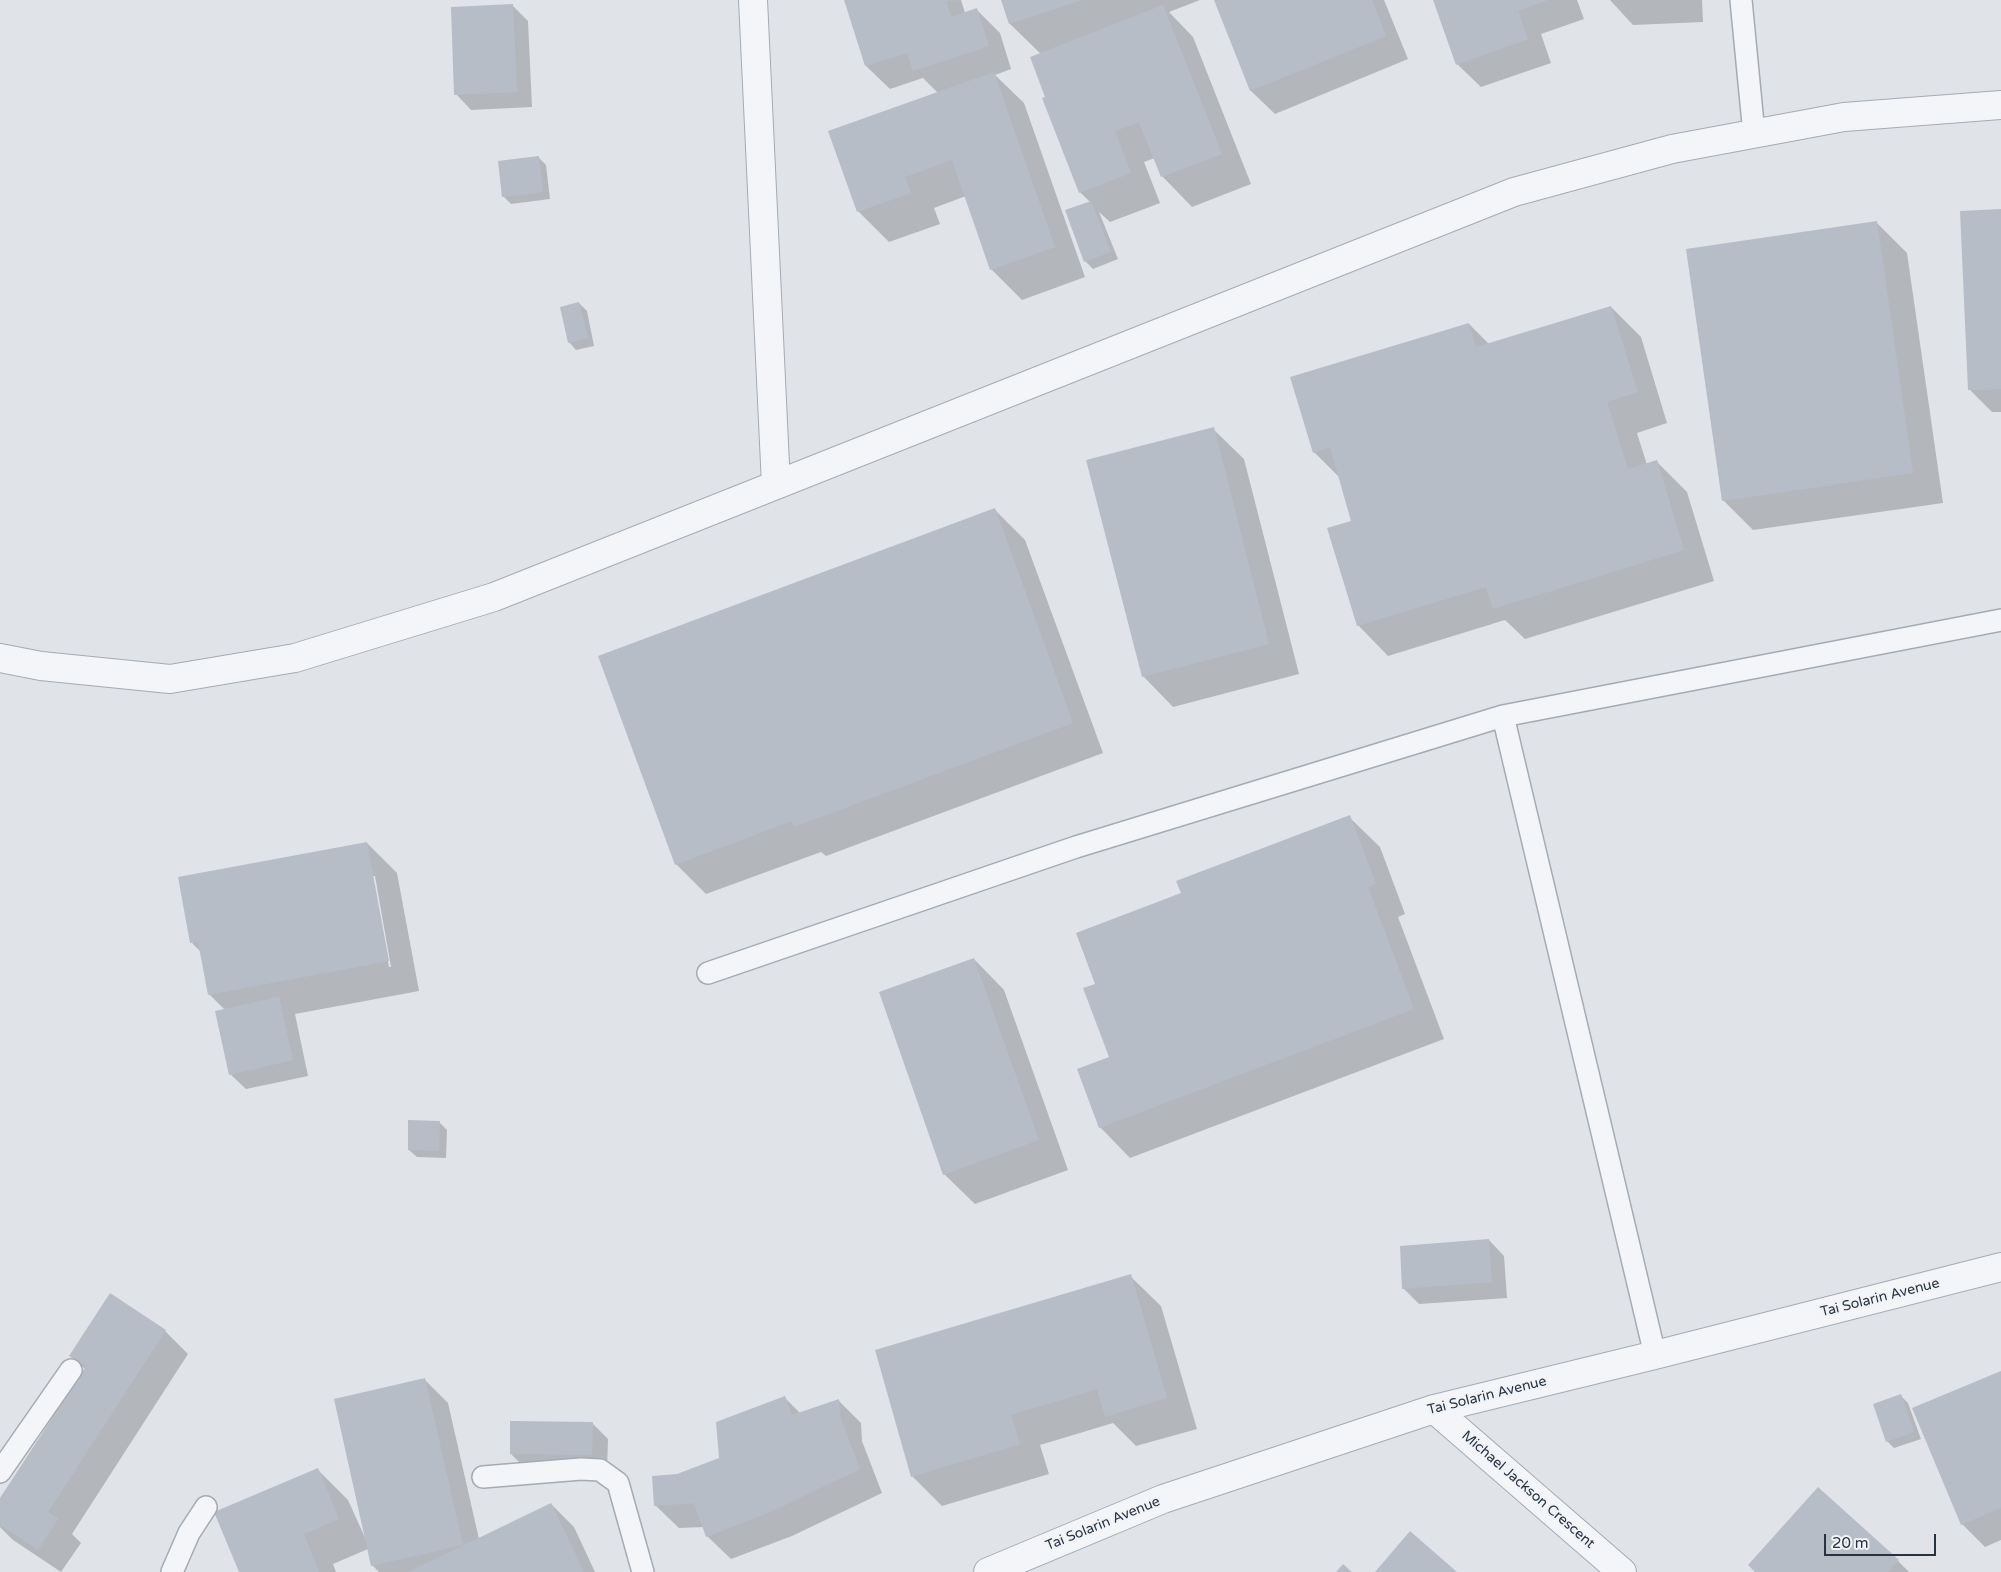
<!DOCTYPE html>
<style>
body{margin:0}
#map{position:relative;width:2001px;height:1572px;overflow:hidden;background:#e0e4e9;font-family:"Varela Round",sans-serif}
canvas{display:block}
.scale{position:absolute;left:1824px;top:1534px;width:112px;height:22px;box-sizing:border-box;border:2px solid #283241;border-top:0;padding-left:6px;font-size:15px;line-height:18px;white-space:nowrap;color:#283241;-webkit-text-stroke:4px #f0f3f7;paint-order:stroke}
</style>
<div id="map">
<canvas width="2001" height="1572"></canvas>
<div class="scale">20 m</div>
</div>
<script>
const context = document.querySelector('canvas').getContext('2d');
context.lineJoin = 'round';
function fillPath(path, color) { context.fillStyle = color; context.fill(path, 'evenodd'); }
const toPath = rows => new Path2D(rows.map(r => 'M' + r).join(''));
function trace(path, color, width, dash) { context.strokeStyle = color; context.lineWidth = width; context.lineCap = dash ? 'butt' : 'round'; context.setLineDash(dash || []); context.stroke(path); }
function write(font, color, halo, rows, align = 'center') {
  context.font = font + ' "Varela Round",sans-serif'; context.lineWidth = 4; context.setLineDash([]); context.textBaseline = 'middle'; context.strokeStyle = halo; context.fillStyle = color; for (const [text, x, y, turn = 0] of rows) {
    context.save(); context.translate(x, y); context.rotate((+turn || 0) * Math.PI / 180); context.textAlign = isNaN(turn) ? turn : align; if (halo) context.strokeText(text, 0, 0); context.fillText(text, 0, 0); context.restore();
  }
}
fillPath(toPath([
 [961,0,965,13,977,10,1000,33,1011,69,995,75,1024,103,1085,277,1022,300,991,269,966,196,934,208,940,224,889,242,858,211,938,93,923,78,890,89,866,66,846,1],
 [1002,0,1200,0,1169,12,1193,37,1251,184,1192,207,1162,176,1155,158,1144,162,1160,203,1110,222,1099,212,1118,259,1093,269,1085,261,1090,202,1080,192,1046,97,1041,54,1010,24],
 [1215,0,1384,0,1408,59,1275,114,1251,91],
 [1435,0,1577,0,1584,19,1541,34,1551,63,1481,87,1457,64],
 [1610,0,1702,0,1703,22,1633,25],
 [513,6,528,21,532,107,471,110,456,94],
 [538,157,546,165,550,199,511,204,503,196],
 [2001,210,2001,412,1992,412,1969,389],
 [1876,222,1907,253,1943,503,1753,530,1723,500],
 [579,303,587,311,594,346,576,350,569,342],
 [1611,307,1641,337,1667,423,1637,433,1647,465,1657,462,1687,492,1714,581,1525,639,1505,620,1388,656,1358,625,1353,522,1340,478,1314,452,1469,324,1489,344],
 [1213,429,1244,459,1299,674,1173,707,1143,676],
 [994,509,1025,540,1103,753,826,856,821,852,706,894,676,864],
 [1349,817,1380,847,1405,914,1398,917,1444,1039,1130,1158,1100,1127,1110,1057,1096,985,1182,894],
 [367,843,397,873,419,991,295,1014,308,1076,246,1089,230,1074,225,1010,209,994,202,953,192,943],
 [372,876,375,876,391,967,389,967],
 [974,959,1004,990,1068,1170,975,1204,944,1174],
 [439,1122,447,1130,446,1158,417,1157,409,1150],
 [1489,1240,1504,1256,1507,1298,1419,1304,1403,1288],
 [1130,1276,1161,1306,1197,1429,1136,1446,1113,1423,1040,1445,1049,1474,942,1506,912,1476],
 [110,1295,165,1331,188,1354,72,1534,81,1543,61,1572,13,1540,0,1527,0,1500,85,1369,71,1355],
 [2001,1372,2001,1540,1985,1547,1962,1524],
 [425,1380,448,1403,479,1539,551,1504,574,1527,595,1572,379,1572,372,1565,368,1549,333,1564,336,1572,240,1572,318,1470,348,1500,367,1542],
 [1901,1396,1908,1403,1921,1439,1894,1448,1887,1441],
 [785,1398,801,1414,838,1400,861,1423,862,1441,882,1493,792,1536,731,1559,707,1536,704,1527,679,1528,655,1505,720,1459],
 [592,1423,608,1439,607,1471,527,1470,511,1454],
 [1818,1489,1898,1561,1909,1572,1756,1572]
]), '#0003');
fillPath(toPath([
 [844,0,946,0,951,17,977,8,989,46,913,71,907,53,865,66],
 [1001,0,1082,0,1009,24],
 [1214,0,1372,0,1386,36,1250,91],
 [1433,0,1548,0,1518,11,1528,39,1456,65],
 [513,4,517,92,454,95,451,7],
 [1163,5,1222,154,1161,177,1139,122,1115,131,1131,173,1079,193,1042,98,1045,97,1030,57],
 [994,72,1055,247,990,270,952,160,905,177,911,193,857,212,828,131],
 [539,156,543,192,502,197,498,161],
 [1091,201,1111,252,1084,262,1065,210],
 [2001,209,2001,389,1968,390,1960,211],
 [1877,221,1913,473,1722,501,1686,249],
 [579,302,588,338,568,343,560,307],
 [1611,306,1638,392,1607,402,1628,469,1657,460,1684,550,1493,609,1486,587,1357,626,1327,528,1351,521,1330,447,1313,453,1290,377,1469,323,1476,347],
 [1214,427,1269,644,1142,677,1086,460],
 [995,508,1073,723,794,827,792,821,675,865,598,656],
 [1350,815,1376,884,1368,887,1414,1009,1099,1128,1077,1069,1109,1057,1083,988,1095,984,1076,933,1181,893,1176,881],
 [367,842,389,961,208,995,198,942,190,943,178,877],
 [974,958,1039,1140,943,1175,879,992],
 [279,997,293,1060,229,1075,215,1011],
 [408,1120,440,1121,439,1151,408,1150],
 [1489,1239,1492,1282,1402,1289,1400,1246],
 [1131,1274,1167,1398,1105,1417,1097,1389,1011,1415,1020,1444,911,1477,875,1350],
 [110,1293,166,1330,48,1512,58,1519,38,1550,0,1525,0,1498,86,1366,69,1356],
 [2001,1371,2001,1508,1961,1525,1912,1408],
 [425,1378,463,1545,371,1566,334,1399],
 [1901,1394,1914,1432,1886,1442,1873,1404],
 [785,1396,792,1415,839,1399,840,1416,860,1469,768,1513,706,1537,694,1503,654,1506,652,1476,677,1474,719,1458,716,1422],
 [510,1421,593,1422,592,1455,510,1454],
 [318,1468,339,1519,304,1534,319,1572,239,1572,214,1512],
 [1818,1487,1899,1560,1888,1572,1755,1572,1748,1565],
 [551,1503,584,1572,408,1572,462,1546],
 [1410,1531,1457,1572,1375,1572],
 [1343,1564,1352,1572,1336,1572]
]), '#b7bdc6');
const lane = toPath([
 [1741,0,1754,134],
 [1503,716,1655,1355],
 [708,973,1076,847,1503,716,2001,620],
 [0,1472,71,1370],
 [483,1477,581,1469,600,1470,618,1483,643,1572],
 [172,1572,189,1533,206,1507]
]);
const street = toPath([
 [753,0,776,485],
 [0,658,41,666,170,679,295,658,494,597,1514,192,1672,149,1844,117,2001,105],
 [1434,1409,1622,1572],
 [988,1572,1163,1499,1434,1409,1655,1355,2001,1267]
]);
trace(lane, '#a5abb3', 24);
trace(street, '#a5abb3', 30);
trace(lane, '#f3f5f8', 21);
trace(street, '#f3f5f8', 28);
write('14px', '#283241', '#f0f3f7', [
 ["Tai Solarin Avenue",1880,1298,-14],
 ["Tai Solarin Avenue",1487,1396,-14],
 ["Michael Jackson Crescent",1528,1490,41],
 ["Tai Solarin Avenue",1103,1524,-22]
]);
</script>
